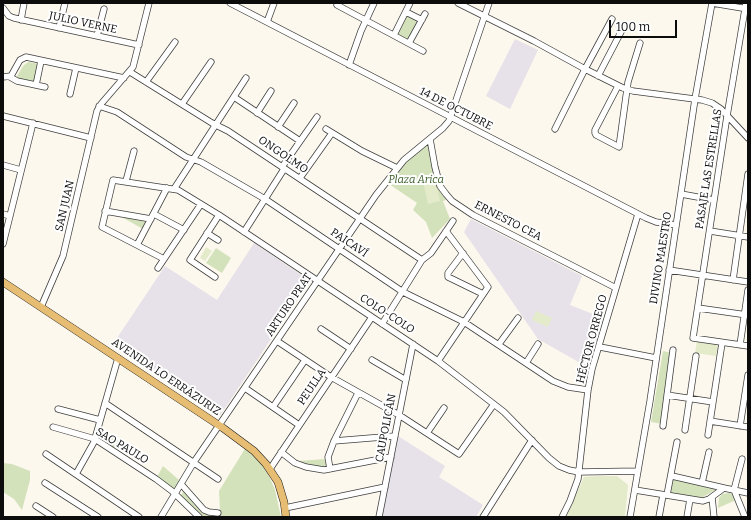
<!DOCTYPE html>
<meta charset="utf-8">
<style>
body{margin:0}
#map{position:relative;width:751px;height:520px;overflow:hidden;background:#fcf8ed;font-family:Bitter,serif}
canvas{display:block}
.frame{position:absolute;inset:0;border:4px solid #0c0c0c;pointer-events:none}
.scale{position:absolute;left:609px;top:20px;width:68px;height:18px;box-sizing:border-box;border:2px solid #0c0c0c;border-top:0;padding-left:5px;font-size:12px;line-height:14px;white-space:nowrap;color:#0c0c0c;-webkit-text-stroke:3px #fff;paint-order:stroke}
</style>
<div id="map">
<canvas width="751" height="520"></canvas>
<div class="frame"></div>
<div class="scale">100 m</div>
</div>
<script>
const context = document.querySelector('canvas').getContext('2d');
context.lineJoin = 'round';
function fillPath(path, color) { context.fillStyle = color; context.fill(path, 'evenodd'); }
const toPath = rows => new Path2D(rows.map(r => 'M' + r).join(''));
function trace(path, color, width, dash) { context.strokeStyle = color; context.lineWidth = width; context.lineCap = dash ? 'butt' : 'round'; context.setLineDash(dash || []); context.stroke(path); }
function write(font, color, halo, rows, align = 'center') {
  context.font = font + ' Bitter,serif'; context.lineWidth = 4; context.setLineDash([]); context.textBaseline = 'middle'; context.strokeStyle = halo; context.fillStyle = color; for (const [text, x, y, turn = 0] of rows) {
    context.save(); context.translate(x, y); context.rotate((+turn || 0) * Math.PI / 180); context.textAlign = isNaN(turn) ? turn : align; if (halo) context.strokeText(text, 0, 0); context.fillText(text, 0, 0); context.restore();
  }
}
fillPath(toPath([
 [515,39,538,50,510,109,486,96],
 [471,219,582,276,570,305,603,318,589,368,538,339,464,232],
 [254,243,310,281,219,417,113,344,165,266,217,300],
 [398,436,445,466,439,477,483,505,476,517,382,517]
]), '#e7e1e9');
fillPath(toPath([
 [407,13,420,20,409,40,397,34],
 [28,62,40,64,35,82,16,78,23,66],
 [427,145,429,148,438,187,446,200,443,201,450,219,432,238,426,222,413,210,417,203,389,184,403,165],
 [118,215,146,222,143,229],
 [216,248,231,258,222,273,206,263],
 [663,351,672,353,662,424,651,422],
 [102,429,123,443,117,451,101,441,100,439],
 [246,447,264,467,270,478,275,490,281,517,202,517,180,497,186,487,208,510,220,511,219,491],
 [325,459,327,467,316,467,298,461],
 [3,463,12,464,30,471,30,480,22,510,14,499,3,492],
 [163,466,179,480,174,489,157,477],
 [673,479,717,489,701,498,671,493],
 [729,493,734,494,736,500,718,508,719,498,722,494]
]), '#d4e2bb');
fillPath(toPath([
 [435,179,440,201,428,204,423,182],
 [206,247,212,251,205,261,200,258],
 [536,311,552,318,548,327,532,320],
 [697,341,718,344,716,356,695,353],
 [600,476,617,476,628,485,625,517,566,517,584,477]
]), '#e3ebcb');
const minor = toPath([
 [230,3,646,218,656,222,676,225],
 [339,3,337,5,423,51],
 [458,3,534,41,585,69,623,88,633,91,702,100,712,103,721,109,748,138],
 [712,3,748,9],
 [746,3,727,116,693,338,748,346],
 [3,8,9,16,14,18,139,45],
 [406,12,422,20],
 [21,20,24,3],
 [267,22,274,3],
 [59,28,65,3],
 [394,35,410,3],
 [97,36,104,9],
 [409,43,425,14],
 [349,65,361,31,374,3],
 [130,72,212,123,228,131,422,260],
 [598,76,621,32],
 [3,77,11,76,20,60,26,57,124,78],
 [10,77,17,81,45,87],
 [146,82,175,42],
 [36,85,41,61],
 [618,86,595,130,595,133,596,135,619,147,628,82,640,43],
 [70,94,76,68],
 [234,97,300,141],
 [182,104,211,62],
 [99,106,117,112,186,157,201,162,265,199,403,292,464,322,553,381,568,387,588,390],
 [257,113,271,91],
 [3,116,91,138],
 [278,127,294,103],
 [326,129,362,151,397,168],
 [555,129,585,69,612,19],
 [430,139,435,167,440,186,446,194,452,201,473,215,616,288],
 [3,165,21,170],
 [282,167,317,117],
 [300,178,332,133],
 [126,181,134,151],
 [174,189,246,78],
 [681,194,714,200],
 [105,211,151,219],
 [3,214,10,216],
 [154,214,184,230],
 [710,231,748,237],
 [244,232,284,169],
 [207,233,218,240],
 [3,244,33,123],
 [137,245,167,188],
 [463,253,448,273,448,277,483,294],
 [164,259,102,227,113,180,178,190,219,215,438,361,504,412,549,458,559,466,569,470,579,472,638,471],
 [158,268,201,204],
 [669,270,748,282],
 [215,277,190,260,219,215],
 [733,280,748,174],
 [41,307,63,256,97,111,101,104,133,67,149,3],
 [698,308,747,315],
 [382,324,422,260,431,253,453,221],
 [321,329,351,349],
 [277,341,331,377,399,415,459,454,494,404],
 [499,344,518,318],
 [740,345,748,290],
 [600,347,656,358],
 [372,360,406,380],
 [438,361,488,287,446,231],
 [526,363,538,344],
 [245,388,299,425],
 [667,395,713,402],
 [105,403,218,479],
 [273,407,305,360],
 [58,409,100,420],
 [710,421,748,427],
 [663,426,673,350],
 [740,426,748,375],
 [53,427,95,439,156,479,172,491,199,517],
 [685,430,696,356],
 [427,433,444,408],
 [708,435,722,343],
 [334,441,395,436],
 [281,452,295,463,306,467,324,470,391,457],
 [46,454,139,517],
 [742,459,734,490,745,517],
 [270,469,372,317],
 [330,469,328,457,334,441,358,393],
 [76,474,94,442,118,358],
 [672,476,724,488],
 [45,483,98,517],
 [702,483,709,452],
 [181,484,204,510,209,512,218,513],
 [635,490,703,501,709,499,724,488,748,493],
 [667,495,677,442],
 [712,497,714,517],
 [36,506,53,517],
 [285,508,385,487],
 [161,517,194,462,376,195,404,160,443,128,449,121,489,3],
 [379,517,413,344],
 [483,517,532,440],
 [562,517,570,501,578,479,588,390,592,369,638,214],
 [630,517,650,401,695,99,712,3],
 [659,517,663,495],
 [687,517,690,499]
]);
const major = toPath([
 [3,282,223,428,254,451,266,464,278,482,284,502,286,517]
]);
trace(minor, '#3f3f3f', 7);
trace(major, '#1d1d1d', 8);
trace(minor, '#fff', 5.5);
trace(major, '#e6bd73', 7);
write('11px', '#0c0c0c', '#fff', [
 ["JULIO VERNE",83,23,12],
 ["14 DE OCTUBRE",456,109,27],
 ["ONGOLMO",283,155,34],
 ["PASAJE LAS ESTRELLAS",709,169,-81],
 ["SAN JUAN",65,206,-77],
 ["ERNESTO CEA",508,221,27],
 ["PAICAVÍ",349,243,34],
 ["DIVINO MAESTRO",661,258,-81],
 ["ARTURO PRAT",289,305,-56],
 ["COLO-COLO",387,314,33],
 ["HÉCTOR ORREGO",592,339,-75],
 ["AVENIDA LO ERRÁZURIZ",166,377,34],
 ["PEULLA",312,387,-56],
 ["CAUPOLICÁN",386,428,-79],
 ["SAO PAULO",122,446,31]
]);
write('italic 11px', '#365a25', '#fff', [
 ["Plaza Arica",416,180]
]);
</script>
